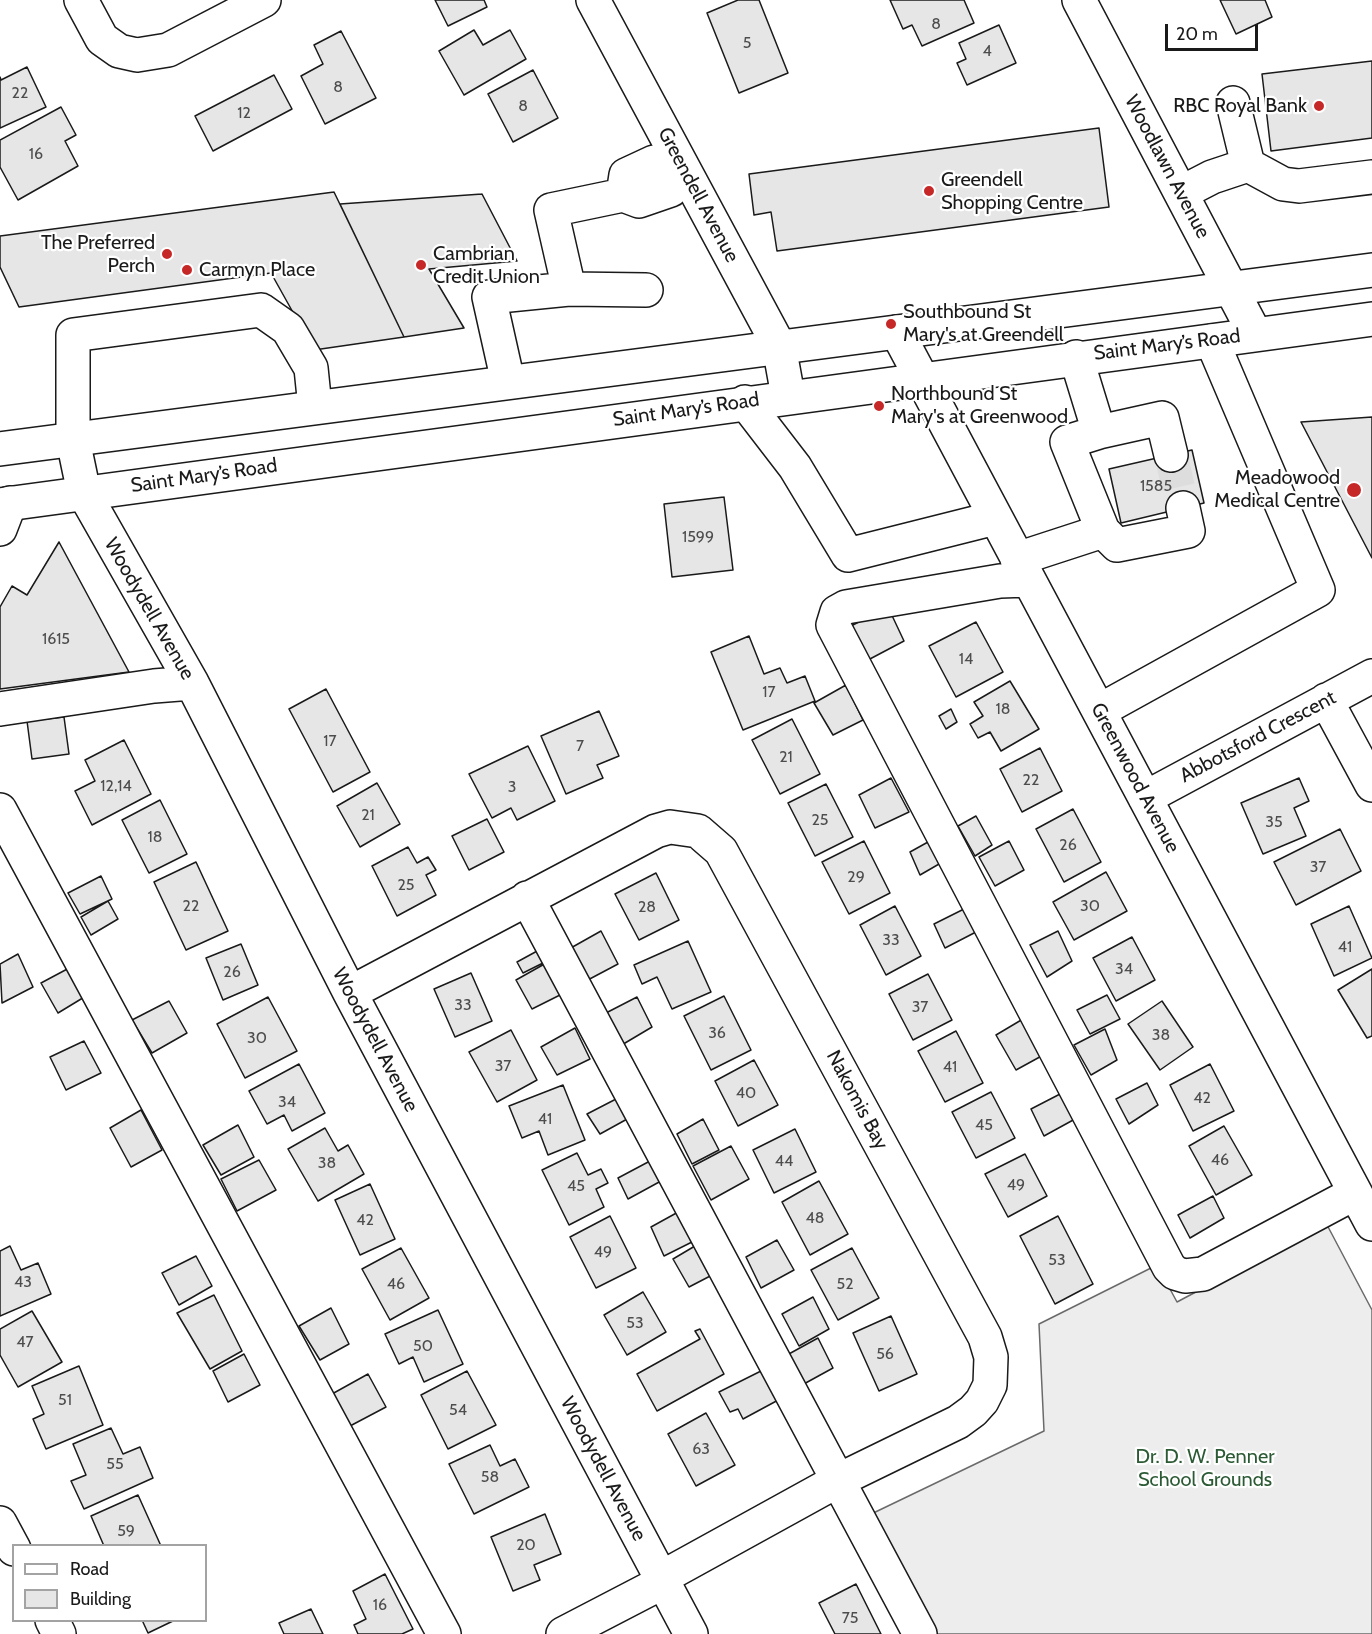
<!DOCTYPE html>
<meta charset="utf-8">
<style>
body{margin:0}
#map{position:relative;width:1372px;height:1634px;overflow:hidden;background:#fff;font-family:Cabin,sans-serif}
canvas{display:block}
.legend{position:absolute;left:12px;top:1544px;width:195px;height:78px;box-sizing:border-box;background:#fff;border:2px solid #a3a3a3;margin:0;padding:8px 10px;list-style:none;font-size:18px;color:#1a1a1a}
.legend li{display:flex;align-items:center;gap:12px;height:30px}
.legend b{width:30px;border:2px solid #a3a3a3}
.scale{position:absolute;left:1165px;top:24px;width:93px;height:27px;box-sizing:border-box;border:3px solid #1a1a1a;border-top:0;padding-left:8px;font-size:18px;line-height:21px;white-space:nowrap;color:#1a1a1a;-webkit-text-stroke:4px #fff;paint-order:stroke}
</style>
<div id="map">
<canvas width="1372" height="1634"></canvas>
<ul class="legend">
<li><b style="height:8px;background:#fff"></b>Road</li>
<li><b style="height:16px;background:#e6e6e6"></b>Building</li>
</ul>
<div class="scale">20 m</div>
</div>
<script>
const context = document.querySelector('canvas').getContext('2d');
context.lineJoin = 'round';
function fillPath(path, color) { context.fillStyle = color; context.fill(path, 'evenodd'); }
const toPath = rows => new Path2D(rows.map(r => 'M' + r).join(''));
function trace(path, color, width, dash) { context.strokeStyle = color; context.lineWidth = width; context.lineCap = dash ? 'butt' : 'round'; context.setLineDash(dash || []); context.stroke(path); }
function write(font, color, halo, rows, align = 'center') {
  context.font = font + ' Cabin,sans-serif'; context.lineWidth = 4.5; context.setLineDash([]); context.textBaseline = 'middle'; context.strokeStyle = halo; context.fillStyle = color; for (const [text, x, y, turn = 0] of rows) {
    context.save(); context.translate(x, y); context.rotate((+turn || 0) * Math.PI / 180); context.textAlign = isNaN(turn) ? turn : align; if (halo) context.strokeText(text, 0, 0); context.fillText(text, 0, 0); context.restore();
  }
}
const built = toPath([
 [1326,1223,1372,1310,1372,1634,927,1634,865,1517,1044,1431,1039,1324,1157,1265,1177,1302,1326,1223]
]);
fillPath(built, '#ededed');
trace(built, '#6a6a6a', 1.5);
const building = toPath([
 [435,0,484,0,487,7,448,26,435,0],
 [738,0,759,0,788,73,739,93,707,13,738,0],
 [890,0,964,0,974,23,922,46,912,25,903,29,890,0],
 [1220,0,1265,0,1272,17,1236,34,1220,0],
 [999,25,1016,63,967,85,957,63,966,59,959,43,999,25],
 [474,30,483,45,510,30,526,59,464,95,439,51,474,30],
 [341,31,376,98,325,124,301,76,323,64,314,45,341,31],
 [1372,61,1372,138,1271,151,1262,74,1372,61],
 [27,67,46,107,0,128,0,77,1,80,27,67],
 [533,70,558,118,513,142,488,94,533,70],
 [274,75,292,109,213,151,195,116,274,75],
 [61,107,76,135,65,141,78,166,18,200,0,167,0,140,61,107],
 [1099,128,1109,207,777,251,771,212,754,215,749,174,1099,128],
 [334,192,404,337,314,350,271,273,19,307,0,267,0,236,334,192],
 [482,194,517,261,429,269,464,328,404,337,340,204,482,194],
 [1372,417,1372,558,1301,422,1372,417],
 [1192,450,1204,503,1121,523,1109,469,1192,450],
 [724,497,733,570,672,577,664,504,724,497],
 [59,542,129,672,0,689,0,607,12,586,27,595,59,542],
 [888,607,904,641,868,660,849,627,888,607],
 [976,622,1003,672,956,697,929,646,976,622],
 [749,636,764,674,780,668,787,683,805,676,815,701,743,730,711,652,749,636],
 [1010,681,1039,729,1001,751,990,732,978,738,970,724,983,716,974,702,1010,681],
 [846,685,863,720,833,735,814,703,846,685],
 [326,689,370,772,333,792,289,709,326,689],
 [951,709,957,722,946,729,939,716,951,709],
 [599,711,619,756,597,765,603,778,566,794,541,736,599,711],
 [64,717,69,754,32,759,27,721,64,717],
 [792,719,820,774,780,794,752,740,792,719],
 [124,740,151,794,92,825,75,791,95,781,85,760,124,740],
 [528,746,555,801,517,820,511,808,492,818,469,774,528,746],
 [1040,748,1062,791,1022,812,1000,769,1040,748],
 [891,778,909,812,875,828,859,795,891,778],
 [1299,778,1309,801,1294,808,1306,836,1263,854,1241,803,1299,778],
 [377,783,400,824,360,847,337,806,377,783],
 [826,784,853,837,815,856,788,803,826,784],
 [160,800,187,854,149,873,122,820,160,800],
 [1073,809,1101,862,1064,882,1036,829,1073,809],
 [976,816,992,845,975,856,958,826,976,816],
 [487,819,504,852,469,870,452,836,487,819],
 [1340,829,1361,871,1296,905,1274,862,1340,829],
 [937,837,946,860,920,875,910,852,937,837],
 [864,841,890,893,849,914,822,862,864,841],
 [1009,841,1024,870,995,886,979,857,1009,841],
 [408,847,417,863,428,857,436,870,426,875,436,895,397,916,372,866,408,847],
 [196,862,228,931,186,950,154,882,196,862],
 [1106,872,1127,911,1074,940,1053,902,1106,872],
 [656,873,679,920,639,940,615,894,656,873],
 [101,876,112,899,80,914,68,893,101,876],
 [108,901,118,919,91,935,81,917,108,901],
 [895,906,921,956,886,975,860,925,895,906],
 [1349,906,1372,958,1334,976,1311,924,1349,906],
 [964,909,976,932,945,948,934,924,964,909],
 [601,931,618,964,584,982,569,949,601,931],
 [1058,931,1072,961,1047,977,1030,945,1058,931],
 [1132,937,1155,980,1116,1001,1093,958,1132,937],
 [688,941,711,992,672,1009,657,977,642,984,634,965,688,941],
 [241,944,258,985,223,1000,206,958,241,944],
 [539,950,545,962,523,973,517,962,539,950],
 [18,954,33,987,2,1003,0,964,18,954],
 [548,962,564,993,532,1009,516,980,548,962],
 [71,967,86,996,58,1013,41,983,71,967],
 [1372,969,1372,1036,1367,1038,1338,990,1372,969],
 [471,973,492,1021,455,1037,434,989,471,973],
 [928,974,952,1020,913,1040,889,994,928,974],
 [1107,995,1120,1019,1090,1034,1077,1010,1107,995],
 [724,996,751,1050,711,1070,684,1016,724,996],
 [268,997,297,1051,245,1078,217,1024,268,997],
 [637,997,652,1027,620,1046,604,1014,637,997],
 [169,1001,187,1033,152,1053,132,1020,169,1001],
 [1162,1001,1193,1047,1160,1070,1128,1024,1162,1001],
 [1028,1016,1047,1053,1016,1070,996,1035,1028,1016],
 [575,1028,590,1059,557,1075,541,1047,575,1028],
 [1105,1029,1117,1060,1091,1075,1074,1045,1105,1029],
 [511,1030,537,1080,497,1102,469,1052,511,1030],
 [956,1031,983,1083,945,1102,918,1051,956,1031],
 [84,1041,101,1073,66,1090,50,1057,84,1041],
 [754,1060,778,1105,738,1126,715,1081,754,1060],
 [299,1064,325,1113,292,1131,284,1115,267,1124,249,1091,299,1064],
 [1210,1064,1234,1111,1193,1131,1170,1085,1210,1064],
 [1147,1083,1158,1105,1129,1124,1116,1099,1147,1083],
 [563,1085,585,1140,548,1155,539,1131,522,1138,509,1106,563,1085],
 [991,1092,1015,1138,976,1158,952,1112,991,1092],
 [1062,1093,1075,1119,1044,1136,1031,1109,1062,1093],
 [618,1098,629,1118,600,1134,587,1114,618,1098],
 [141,1110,162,1150,131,1167,110,1128,141,1110],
 [703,1119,719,1150,692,1164,677,1134,703,1119],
 [238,1125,254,1157,221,1175,203,1145,238,1125],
 [1224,1126,1252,1175,1216,1195,1189,1146,1224,1126],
 [325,1128,338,1151,348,1145,364,1174,318,1201,288,1149,325,1128],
 [795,1129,816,1172,774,1193,753,1150,795,1129],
 [731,1146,749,1179,711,1200,693,1166,731,1146],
 [577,1153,588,1175,601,1169,608,1183,596,1189,604,1207,569,1225,542,1170,577,1153],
 [1025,1154,1047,1196,1008,1217,985,1174,1025,1154],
 [259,1160,276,1190,237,1211,221,1179,259,1160],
 [650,1161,661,1181,628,1199,618,1178,650,1161],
 [819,1181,848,1234,810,1255,782,1202,819,1181],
 [370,1184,395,1239,360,1255,335,1200,370,1184],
 [1213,1196,1224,1218,1190,1238,1178,1215,1213,1196],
 [680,1211,696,1240,664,1256,651,1227,680,1211],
 [610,1216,636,1268,596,1288,570,1237,610,1216],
 [1058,1216,1093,1284,1055,1304,1020,1236,1058,1216],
 [777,1240,794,1270,761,1288,746,1257,777,1240],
 [700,1243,716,1273,689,1287,673,1259,700,1243],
 [10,1246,21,1270,38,1263,51,1294,0,1316,0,1251,10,1246],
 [401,1248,429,1298,390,1320,362,1269,401,1248],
 [852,1248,879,1298,838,1320,811,1270,852,1248],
 [196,1256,212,1286,179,1305,162,1273,196,1256],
 [643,1292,666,1332,627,1355,604,1315,643,1292],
 [214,1295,242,1351,210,1369,177,1313,214,1295],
 [813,1297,829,1329,799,1346,782,1314,813,1297],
 [331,1308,349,1344,320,1360,299,1326,331,1308],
 [438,1310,463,1364,424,1382,413,1357,399,1364,385,1334,438,1310],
 [32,1311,62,1362,18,1387,0,1355,0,1329,32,1311],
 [891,1316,917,1374,879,1391,853,1333,891,1316],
 [700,1329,724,1374,657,1411,637,1374,700,1339,695,1331,700,1329],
 [818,1338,833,1368,802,1385,787,1355,818,1338],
 [244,1354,260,1385,228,1402,213,1371,244,1354],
 [79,1366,103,1425,46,1449,33,1419,44,1414,32,1386,79,1366],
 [767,1368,782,1398,743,1419,738,1409,730,1412,719,1392,767,1368],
 [467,1371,496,1425,448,1449,421,1395,467,1371],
 [368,1374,386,1407,350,1426,332,1394,368,1374],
 [706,1413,735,1465,696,1486,668,1434,706,1413],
 [111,1428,123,1454,140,1447,153,1478,84,1509,71,1481,86,1475,73,1444,111,1428],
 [490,1445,500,1466,515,1459,529,1487,474,1514,449,1464,490,1445],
 [138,1495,161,1546,104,1546,91,1516,138,1495],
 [545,1514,561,1554,534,1565,540,1580,513,1591,491,1537,545,1514],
 [385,1574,413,1629,402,1634,358,1634,354,1625,366,1619,353,1591,385,1574],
 [856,1584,881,1634,835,1634,819,1603,856,1584],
 [311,1609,323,1634,284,1634,279,1623,311,1609],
 [142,1620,175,1620,148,1633,142,1620]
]);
fillPath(building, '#e6e6e6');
trace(building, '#1a1a1a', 1.5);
trace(toPath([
 [1171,455,1183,508]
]), '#ddd', 33, [33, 16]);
const minor = toPath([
 [81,0,102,39,119,51,137,55,168,50,264,0],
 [593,0,779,346,788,396],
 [1079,0,1255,334],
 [1248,165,1283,184,1299,186,1372,177],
 [672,167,671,190,639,201,623,195,626,175,654,162,672,167,681,164],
 [1181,193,1212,177,1248,165,1233,103],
 [569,289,646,290],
 [897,332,1372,1224],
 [508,382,489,297,569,289,551,210,623,195],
 [745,402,795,467,848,555,995,518],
 [315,407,311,368,288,329,261,310,73,335,73,440,84,493,192,683,350,993,691,1634],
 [1099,432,1162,418,1171,455],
 [0,529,10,503],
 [1103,531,1117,545,1188,531,1183,508],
 [1017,559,1103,531,1067,442,1099,432,1076,357],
 [1028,580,1000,581,846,607,837,612,833,625,1169,1267,1175,1273,1185,1276,1203,1274,1355,1193],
 [1326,700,1372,785],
 [0,709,154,686,192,683],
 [1099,711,1318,590,1212,341],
 [1145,798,1372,676],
 [0,810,444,1634],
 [527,898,920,1634],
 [350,993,656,831,670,827,698,831,721,851,985,1337,991,1357,990,1385,982,1401,973,1411,958,1422,837,1481,661,1578],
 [0,1523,14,1549],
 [52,1620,59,1634],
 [563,1634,663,1582]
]);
const major = toPath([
 [0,449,1372,270],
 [0,505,1372,319]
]);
trace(minor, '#1a1a1a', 36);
trace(major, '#1a1a1a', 36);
trace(minor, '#fff', 33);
trace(major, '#fff', 33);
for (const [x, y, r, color] of [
 [1319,106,6,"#c62828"],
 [929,191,6,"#c62828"],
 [167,254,6,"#c62828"],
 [421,265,6,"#c62828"],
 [187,270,6,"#c62828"],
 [891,324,6,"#c62828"],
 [879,406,6,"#c62828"],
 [1354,490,8,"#c62828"]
]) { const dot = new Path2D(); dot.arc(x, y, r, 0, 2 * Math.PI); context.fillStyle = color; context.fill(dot); trace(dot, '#fff', 2); }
write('16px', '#4d4d4d', null, [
 ["8",936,24],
 ["5",747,43],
 ["4",987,51],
 ["8",338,87],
 ["22",20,93],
 ["8",523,106],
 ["12",244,113],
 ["16",36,154],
 ["1585",1156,486],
 ["1599",698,537],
 ["1615",56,639],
 ["14",966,659],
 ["17",769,692],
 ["18",1003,709],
 ["17",330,741],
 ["7",580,746],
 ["21",786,757],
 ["22",1031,780],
 ["12,14",116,786],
 ["3",512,787],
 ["21",368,815],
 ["25",820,820],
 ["35",1274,822],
 ["18",155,837],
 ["26",1068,845],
 ["37",1318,867],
 ["29",856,877],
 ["25",406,885],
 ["22",191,906],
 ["30",1090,906],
 ["28",647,907],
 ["33",891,940],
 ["41",1345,947],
 ["34",1124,969],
 ["26",232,972],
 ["33",463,1005],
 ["37",920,1007],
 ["36",717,1033],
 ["38",1161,1035],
 ["30",257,1038],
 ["37",503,1066],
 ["41",950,1067],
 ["40",746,1093],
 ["42",1202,1098],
 ["34",287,1102],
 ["41",545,1119],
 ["45",984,1125],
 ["46",1220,1160],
 ["44",784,1161],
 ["38",327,1163],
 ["49",1016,1185],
 ["45",576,1186],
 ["48",815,1218],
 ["42",365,1220],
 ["49",603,1252],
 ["53",1057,1260],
 ["43",23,1282],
 ["46",396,1284],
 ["52",845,1284],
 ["53",635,1323],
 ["47",25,1342],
 ["50",423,1346],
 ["56",885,1354],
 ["51",65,1400],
 ["54",458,1410],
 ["63",701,1449],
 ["55",115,1464],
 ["58",490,1477],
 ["59",126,1531],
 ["20",526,1545],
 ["16",380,1605],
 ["75",850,1618]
]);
write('20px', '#1a1a1a', '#fff', [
 ["RBC Royal Bank",1307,106,"right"],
 ["Greendell",941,180],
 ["Shopping Centre",941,203],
 ["The Preferred",155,243,"right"],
 ["Perch",155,266,"right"],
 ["Cambrian",433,254],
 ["Credit Union",433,277],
 ["Carmyn Place",199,270],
 ["Southbound St",903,312],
 ["Mary's at Greendell",903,335],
 ["Northbound St",891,394],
 ["Mary's at Greenwood",891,417],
 ["Meadowood",1340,478,"right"],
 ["Medical Centre",1340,501,"right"]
], 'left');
write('20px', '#1a1a1a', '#fff', [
 ["Woodlawn Avenue",1167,167,62],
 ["Greendell Avenue",698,195,62],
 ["Saint Mary’s Road",1167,345,-7],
 ["Saint Mary’s Road",686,410,-8],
 ["Saint Mary’s Road",204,476,-8],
 ["Woodydell Avenue",149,609,60],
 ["Abbotsford Crescent",1258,737,-28],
 ["Greenwood Avenue",1135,778,62],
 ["Woodydell Avenue",375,1040,62],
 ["Nakomis Bay",857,1100,62],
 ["Woodydell Avenue",603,1469,62]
]);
write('20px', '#2b5a34', '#fff', [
 ["Dr. D. W. Penner",1205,1457],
 ["School Grounds",1205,1480]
]);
</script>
